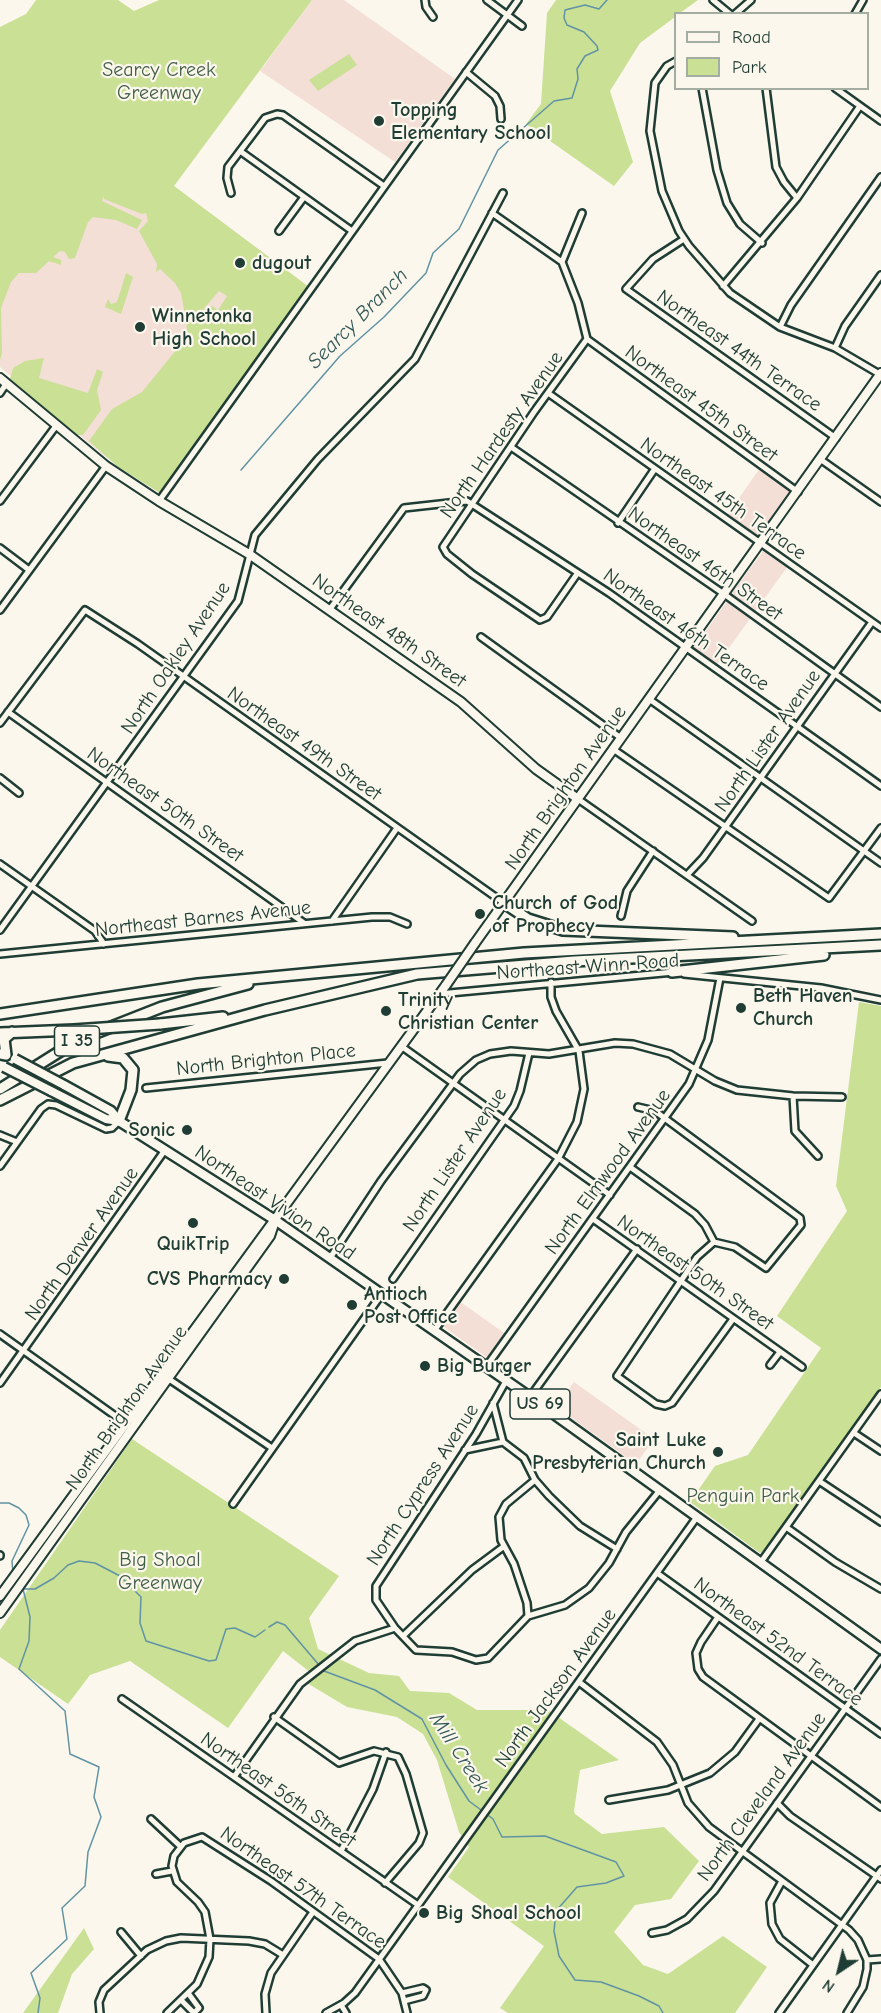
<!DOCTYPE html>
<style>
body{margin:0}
#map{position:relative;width:881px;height:2013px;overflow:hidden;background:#fbf7ec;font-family:"Comic Neue",sans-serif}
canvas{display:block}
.legend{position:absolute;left:674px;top:12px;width:195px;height:78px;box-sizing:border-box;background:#fbf7ec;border:2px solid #a3ada2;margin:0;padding:8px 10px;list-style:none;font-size:18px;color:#1f3d34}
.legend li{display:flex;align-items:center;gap:12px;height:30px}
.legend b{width:30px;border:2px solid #a3ada2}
.north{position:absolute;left:809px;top:1941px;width:60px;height:60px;-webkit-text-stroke:4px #fbf7ec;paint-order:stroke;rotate:215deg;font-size:16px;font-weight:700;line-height:24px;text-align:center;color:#1f3d34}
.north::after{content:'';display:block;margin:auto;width:21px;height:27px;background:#1f3d34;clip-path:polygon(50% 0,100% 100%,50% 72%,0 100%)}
</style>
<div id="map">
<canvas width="881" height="2013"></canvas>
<ul class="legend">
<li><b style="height:8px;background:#fbf7ec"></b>Road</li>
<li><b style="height:16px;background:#c9e095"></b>Park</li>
</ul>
<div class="north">N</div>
</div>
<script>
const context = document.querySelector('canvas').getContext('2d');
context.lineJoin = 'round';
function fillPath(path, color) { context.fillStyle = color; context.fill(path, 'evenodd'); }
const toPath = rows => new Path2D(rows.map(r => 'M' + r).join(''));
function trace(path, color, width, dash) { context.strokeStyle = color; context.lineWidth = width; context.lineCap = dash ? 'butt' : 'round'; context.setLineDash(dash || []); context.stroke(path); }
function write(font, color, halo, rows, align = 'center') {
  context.font = font + ' "Comic Neue",sans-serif'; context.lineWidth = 4.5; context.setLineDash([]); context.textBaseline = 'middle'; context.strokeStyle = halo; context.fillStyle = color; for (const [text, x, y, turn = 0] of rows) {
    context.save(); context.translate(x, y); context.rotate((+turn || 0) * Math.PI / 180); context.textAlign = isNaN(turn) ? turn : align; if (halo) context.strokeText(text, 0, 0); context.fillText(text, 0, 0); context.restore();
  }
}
fillPath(toPath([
 [312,0,344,0,455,79,395,162,260,71],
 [96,128,309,287,159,492,103,455,0,367,0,270],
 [760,468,790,492,757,539,726,517],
 [764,550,788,566,754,613,731,594],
 [727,601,752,616,716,666,693,649],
 [459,1301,507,1335,489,1359,441,1325],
 [574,1382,654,1439,636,1464,556,1407]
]), '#f4dfd7');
fillPath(toPath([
 [36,0,118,0,134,11,159,0,312,0,174,186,309,287,160,493,118,467,89,441,112,409,142,392,177,349,183,333,184,349,188,335,186,323,195,321,205,309,212,306,218,310,227,296,219,291,194,320,186,320,181,293,175,283,160,269,156,272,157,264,139,231,148,221,146,213,142,214,104,199,104,195,102,201,142,220,137,229,116,220,93,217,88,222,75,258,69,259,65,252,60,251,53,257,61,260,61,265,49,261,36,273,19,273,11,282,1,308,2,353,0,360,0,27,26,14],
 [556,0,698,0,680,13,676,14,675,17,640,43,610,91,633,162,614,186,526,124,541,104,547,13],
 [349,54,357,65,318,91,309,80],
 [126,273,133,277,121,314,105,307,108,299,111,304,117,302],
 [44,358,39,378,88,393,97,369,103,372,97,390,101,410,83,435,77,435,10,379,13,368,25,361],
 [859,1002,881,1006,881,1387,768,1548,760,1553,690,1502,715,1466,748,1455,821,1348,777,1316,847,1211,836,1186],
 [132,1439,339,1576,309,1618,318,1649,369,1673,399,1676,410,1691,449,1693,477,1710,548,1710,619,1760,580,1770,574,1811,575,1814,602,1834,664,1827,699,1861,671,1899,635,1905,614,1932,643,1965,668,1974,723,1936,767,1967,735,2013,508,2013,500,2008,544,1946,448,1877,469,1847,459,1832,437,1760,423,1734,397,1717,347,1707,307,1683,315,1676,283,1651,228,1728,130,1661,90,1675,68,1704,0,1657,0,1630],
 [84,1928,94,1949,72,1974,58,2013,23,2013]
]), '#c9e095');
trace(toPath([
 [241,470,340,356,384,317,426,273,433,253,459,229,498,150,554,101,572,98,578,79,577,69,585,56,598,50,597,46,584,32,567,25,564,18,565,10,585,5,599,9,607,0],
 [0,1503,9,1503,19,1508,26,1515,29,1525,12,1561,13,1574],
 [23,1589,30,1617,29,1641,19,1669,65,1711,70,1754,99,1767,94,1797,101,1817,88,1852,85,1886,62,1908,67,1939,31,1973,40,1998,38,2013],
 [24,1589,35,1589,54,1578,68,1565,79,1561,95,1563,120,1576,141,1597,140,1623,146,1641,209,1661,216,1660,226,1629,235,1628,255,1637,265,1630],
 [269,1627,277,1622,285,1625,319,1665],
 [324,1671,375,1690,422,1719,446,1765,469,1801,493,1819,502,1837,545,1836,616,1862,624,1876,606,1883,577,1887,556,1911,554,1931,559,1956,575,1980,601,1982,639,1996,659,2006,663,2013]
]), '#6193a4', 1.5);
const street = toPath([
 [425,0,426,7,433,17],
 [487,0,522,26],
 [713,0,730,14],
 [735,14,751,0],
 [855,14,863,0],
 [676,61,667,66,655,83,650,131,662,191,679,231,689,246,730,293,780,327,835,348,881,375],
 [466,72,495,96,500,106,501,119],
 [702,88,717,170,727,203,740,224,762,243],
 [766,88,776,167,784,182,797,198],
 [835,88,881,121],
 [240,151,352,231],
 [231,193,227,178,228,167,265,118,277,114,283,115,384,186],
 [492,213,562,262],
 [582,213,562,262,578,303,587,339,798,492],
 [279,231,304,197],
 [684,239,653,259,626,289,836,438],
 [723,286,797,198,860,106],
 [780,327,791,305,881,177],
 [835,348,845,326,881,275],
 [0,393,6,384],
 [548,393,881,628],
 [511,447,724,594,881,707],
 [820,459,881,502],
 [0,501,56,426],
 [159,501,518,0],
 [618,523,654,470],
 [0,548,29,570],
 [577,574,547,617,540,620,472,574,447,554,443,547,534,412,587,339],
 [330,609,404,508,467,501,609,593,881,786],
 [0,610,106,466],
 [481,637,621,738],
 [649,699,881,863],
 [8,712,304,923],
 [0,723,85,610,138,644,504,903],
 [613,749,829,898,881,828],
 [0,778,19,793],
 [578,799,752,921],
 [0,864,95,931,104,944],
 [687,875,703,858,872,622],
 [621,916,627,891,653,851],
 [332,921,397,828],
 [0,930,238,601,255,535,318,459,415,359,503,193],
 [0,954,372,917,390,917,407,924],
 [684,974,821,988,881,1000],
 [439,994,674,972],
 [401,1046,610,1195],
 [146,1088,388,1063],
 [793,1096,795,1131,818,1156],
 [638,1107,655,1111,800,1218],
 [0,1135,17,1142],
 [0,1166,41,1109,48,1104,56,1105,106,1129,112,1128,119,1121],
 [630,1167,695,1214,705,1225,714,1242,735,1247,766,1268,801,1225,800,1218],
 [593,1219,802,1367],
 [330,1258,381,1181,460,1074,476,1060,490,1054,511,1051,549,1054,615,1043,633,1044,670,1054,715,1081,737,1090,793,1096,842,1097],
 [393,1279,514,1106,520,1091,529,1053],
 [434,1331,558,1159,577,1122,584,1089,579,1051,556,1011,551,997,551,982],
 [0,1334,128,1425],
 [770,1365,780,1352],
 [486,1367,689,1084,708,1040,720,978],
 [617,1376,656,1404,665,1406,672,1403,733,1319],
 [617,1376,697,1257,714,1242],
 [166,1377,272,1448],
 [506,1381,476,1434,376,1586,376,1600,395,1628,416,1650,452,1652,476,1660,488,1658,528,1616,565,1605,589,1588,609,1563,626,1532,660,1490],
 [0,1383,165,1150],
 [530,1397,637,1249],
 [493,1403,503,1442,524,1458,535,1480,549,1496,580,1526,617,1549],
 [854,1433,881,1451],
 [465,1450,503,1442],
 [819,1481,881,1522],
 [233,1504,381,1295],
 [786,1527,835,1562,881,1589],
 [0,1556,0,1555],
 [761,1562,881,1394],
 [657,1573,881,1734],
 [528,1616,527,1603,514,1564,501,1540,499,1517,506,1504,535,1480],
 [718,1617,701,1642,696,1653,698,1669,703,1677,881,1807],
 [403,1636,472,1570,503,1547],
 [579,1682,657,1742,673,1765,688,1803,709,1827,849,1930,858,1940,867,1960,867,1969,863,1987,847,2013],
 [122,1699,418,1905],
 [274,1717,339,1763,374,1751,398,1757,406,1774,423,1833,419,1843,385,1883],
 [234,1777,300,1684,355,1641,395,1628],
 [609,1800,668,1790,710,1773,735,1752,759,1719],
 [777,1803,790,1816,881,1879],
 [151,1819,180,1846],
 [341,1851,373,1789,386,1752],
 [156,1874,172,1871],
 [782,1881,770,1903,772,1924,780,1939,813,1965],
 [121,1932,141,1956],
 [652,1933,667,1930,687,1919,714,1891,881,1659],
 [867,1960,881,1959],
 [188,1993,199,2008,194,2013],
 [402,1993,423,1988,426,1990,423,1996,404,2001],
 [181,2000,194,2013],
 [341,2005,346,2013],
 [100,2013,99,2002,104,1990,147,1950,166,1941,181,1938,249,1941,265,1944,283,1955],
 [167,2013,197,1984,209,1957,210,1939,205,1912,198,1902,177,1882,172,1866,174,1856,184,1843,202,1837,271,1881,379,1959,402,1993,407,2013],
 [266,2013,265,1994,271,1973,313,1912],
 [326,2013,344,2003,355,1993,697,1517],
 [779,2013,881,1870]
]);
const secondary = toPath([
 [0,378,106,466,159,501,249,554,461,702,536,769,578,799],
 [475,943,881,373],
 [0,1596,446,985],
 [0,1613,270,1236,275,1221]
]);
const primary = toPath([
 [64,1085,111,1111,119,1121,275,1220,530,1397,881,1649],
 [51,1091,106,1119,119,1121]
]);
const highway = toPath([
 [504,903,528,919,563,930,733,937],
 [672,972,824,955],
 [0,1014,198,984,524,953,881,934],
 [160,1024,223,1017],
 [0,1033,74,1030],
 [0,1054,6,1055,4,1039,12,1032],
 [108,1056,123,1058,133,1070,131,1090,119,1121],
 [0,1089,78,1040,162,1007,248,984],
 [0,1100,73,1063,265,1010,417,974,574,961,881,945]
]);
trace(street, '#1f3d34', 10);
trace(secondary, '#1f3d34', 12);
trace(primary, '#1f3d34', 13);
trace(highway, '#1f3d34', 14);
trace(street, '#fbf7ec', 5);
trace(secondary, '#fbf7ec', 8);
trace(primary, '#fbf7ec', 8);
trace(highway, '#fbf7ec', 9);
const secondaryBridge = toPath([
 [446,985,475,943]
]);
const primaryBridge = toPath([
 [15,1059,64,1085],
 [4,1067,51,1091]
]);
const highwayBridge = toPath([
 [74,1030,160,1024]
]);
trace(secondaryBridge, '#1f3d34', 12, []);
trace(primaryBridge, '#1f3d34', 13, []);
trace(highwayBridge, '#1f3d34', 14, []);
trace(secondaryBridge, '#fbf7ec', 8);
trace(primaryBridge, '#fbf7ec', 8);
trace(highwayBridge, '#fbf7ec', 9);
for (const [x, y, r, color] of [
 [379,121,6,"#1f3d34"],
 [240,263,6,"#1f3d34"],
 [140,327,6,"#1f3d34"],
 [480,914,6,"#1f3d34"],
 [741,1008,6,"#1f3d34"],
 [386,1011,6,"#1f3d34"],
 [187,1130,6,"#1f3d34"],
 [193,1223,6,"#1f3d34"],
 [284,1279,6,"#1f3d34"],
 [352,1305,6,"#1f3d34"],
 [425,1366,6,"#1f3d34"],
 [718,1452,6,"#1f3d34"],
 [424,1913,6,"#1f3d34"]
]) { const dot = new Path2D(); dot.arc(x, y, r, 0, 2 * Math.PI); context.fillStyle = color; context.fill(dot); trace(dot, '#fbf7ec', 2); }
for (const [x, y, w] of [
 [77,1041,45],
 [540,1404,60]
]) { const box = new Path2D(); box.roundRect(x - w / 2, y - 15, w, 30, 4.5); context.fillStyle = '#fbf7ec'; context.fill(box); trace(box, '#1f3d34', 1.5); }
write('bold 18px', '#1f3d34', null, [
 ["I 35",77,1041],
 ["US 69",540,1404]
]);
write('20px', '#415e47', '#fbf7ec', [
 ["Searcy Creek",159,70],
 ["Greenway",159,93],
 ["Penguin Park",743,1496],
 ["Big Shoal",160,1560],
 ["Greenway",160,1583]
]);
write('bold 20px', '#1f3d34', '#fbf7ec', [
 ["Topping",391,110],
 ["Elementary School",391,133],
 ["dugout",252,263],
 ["Winnetonka",152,316],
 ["High School",152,339],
 ["Church of God",492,903],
 ["of Prophecy",492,926],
 ["Beth Haven",753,996],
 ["Church",753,1019],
 ["Trinity",398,1000],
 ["Christian Center",398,1023],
 ["Sonic",175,1130,"right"],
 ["QuikTrip",193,1244,"center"],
 ["CVS Pharmacy",272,1279,"right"],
 ["Antioch",364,1294],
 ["Post Office",364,1317],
 ["Big Burger",437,1366],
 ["Saint Luke",706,1440,"right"],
 ["Presbyterian Church",706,1463,"right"],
 ["Big Shoal School",436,1913]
], 'left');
write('20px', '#1f3d34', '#fbf7ec', [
 ["Northeast 44th Terrace",739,351,35],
 ["Northeast 45th Street",701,404,36],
 ["North Hardesty Avenue",502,435,-55],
 ["Northeast 45th Terrace",723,499,35],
 ["Northeast 46th Street",705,564,35],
 ["Northeast 46th Terrace",686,630,35],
 ["Northeast 48th Street",389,631,35],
 ["North Oakley Avenue",176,658,-56],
 ["North Lister Avenue",768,741,-55],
 ["Northeast 49th Street",304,744,35],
 ["North Brighton Avenue",566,788,-55],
 ["Northeast 50th Street",165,805,35],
 ["Northeast Barnes Avenue",203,919,-6],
 ["Northeast Winn Road",588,967,-4],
 ["North Brighton Place",266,1060,-6],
 ["North Lister Avenue",455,1160,-56],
 ["North Elmwood Avenue",608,1172,-54],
 ["Northeast Vivion Road",275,1203,34],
 ["North Denver Avenue",82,1244,-55],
 ["Northeast 50th Street",695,1273,35],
 ["North Brighton Avenue",127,1408,-55],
 ["North Cypress Avenue",423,1485,-57],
 ["Northeast 52nd Terrace",778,1642,36],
 ["North Jackson Avenue",556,1688,-54],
 ["Northeast 56th Street",278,1790,35],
 ["North Cleveland Avenue",762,1797,-54],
 ["Northeast 57th Terrace",303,1888,35]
]);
write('italic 21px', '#355a59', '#fbf7ec', [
 ["Searcy Branch",358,319,-45],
 ["Mill Creek",459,1753,57]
]);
</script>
